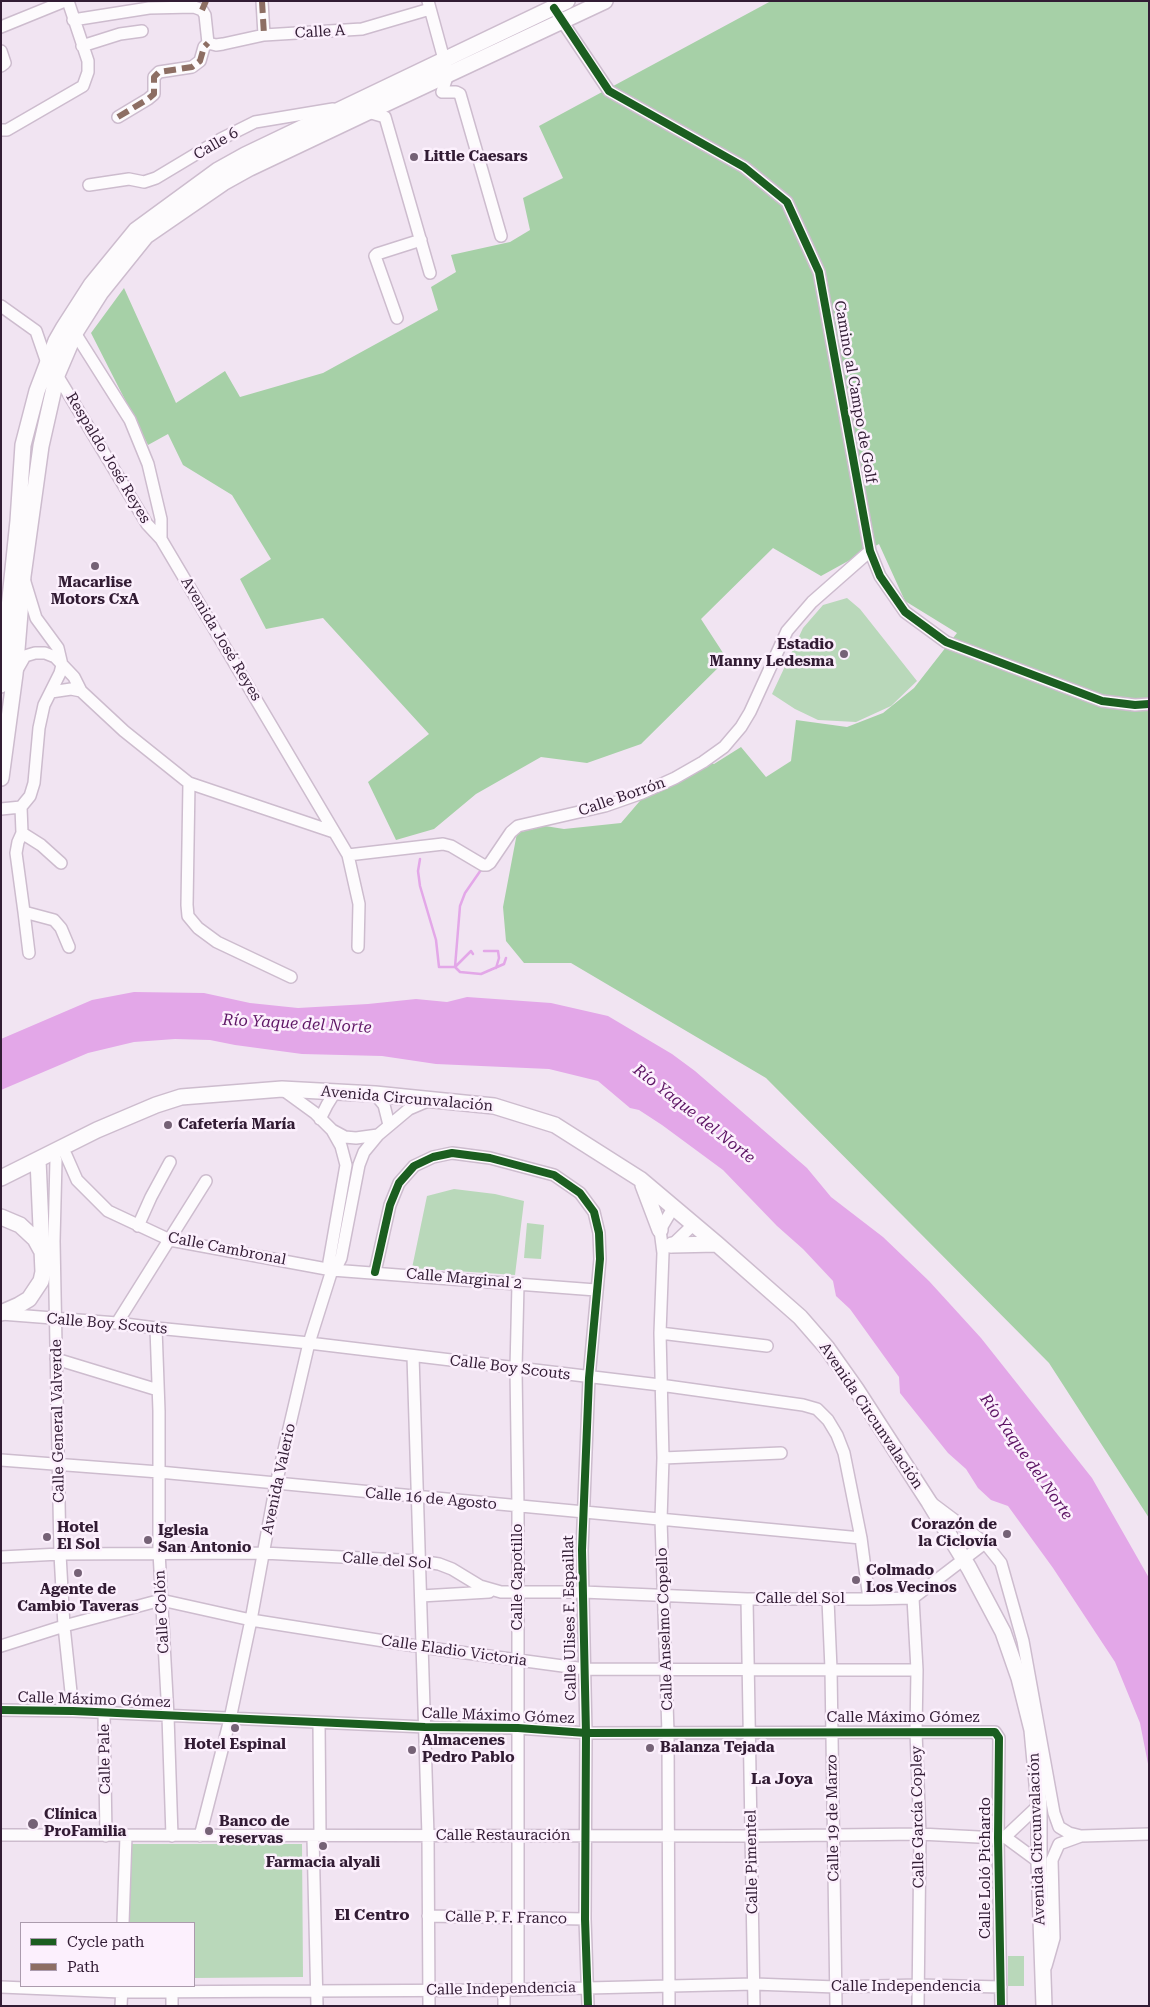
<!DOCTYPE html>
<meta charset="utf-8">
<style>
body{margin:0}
#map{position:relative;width:1150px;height:2007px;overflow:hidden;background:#f1e4f2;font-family:"Roboto Serif",serif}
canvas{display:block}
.frame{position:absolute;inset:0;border:2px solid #321c34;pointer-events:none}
.legend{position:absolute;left:20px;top:1922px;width:175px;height:65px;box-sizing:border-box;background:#fcf0fd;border:1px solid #ab9bad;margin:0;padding:6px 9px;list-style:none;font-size:15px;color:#321c34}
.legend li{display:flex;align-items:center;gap:10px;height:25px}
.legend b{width:25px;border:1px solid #ab9bad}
</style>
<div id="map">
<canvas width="1150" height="2007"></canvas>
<div class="frame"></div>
<ul class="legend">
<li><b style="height:6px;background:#1b5e20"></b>Cycle path</li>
<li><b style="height:6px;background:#8d6e63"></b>Path</li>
</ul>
</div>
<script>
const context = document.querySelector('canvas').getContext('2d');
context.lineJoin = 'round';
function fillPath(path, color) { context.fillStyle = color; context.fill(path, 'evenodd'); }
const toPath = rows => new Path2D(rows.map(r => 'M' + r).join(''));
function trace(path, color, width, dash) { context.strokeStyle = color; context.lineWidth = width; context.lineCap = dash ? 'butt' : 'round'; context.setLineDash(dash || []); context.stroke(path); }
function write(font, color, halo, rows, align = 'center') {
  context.font = font + ' "Roboto Serif",serif'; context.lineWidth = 5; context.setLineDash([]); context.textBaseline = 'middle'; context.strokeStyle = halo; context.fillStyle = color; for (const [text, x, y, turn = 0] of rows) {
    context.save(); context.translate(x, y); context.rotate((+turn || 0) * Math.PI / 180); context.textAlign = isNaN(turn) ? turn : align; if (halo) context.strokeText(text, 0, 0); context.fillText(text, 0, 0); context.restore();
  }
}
fillPath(toPath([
 [847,598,860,609,917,681,891,706,856,722,818,720,795,709,772,694,803,628,823,605],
 [454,1189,495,1194,524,1201,515,1275,412,1268,427,1196],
 [527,1223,544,1225,541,1259,524,1258],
 [132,1844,302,1844,303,1977,194,1978,194,1923,129,1923],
 [1008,1956,1024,1956,1024,1986,1008,1986]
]), '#b9d8ba');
fillPath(toPath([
 [771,1,1149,1,1149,1518,1049,1363,766,1078,571,963,524,963,506,941,503,907,517,833,545,826,564,829,621,823,645,795,708,762,714,764,741,747,766,777,791,761,796,720,847,727,883,713,914,688,957,633,905,601,879,544,821,576,773,548,701,619,727,659,641,744,587,763,541,757,476,794,434,829,396,840,368,782,429,734,323,618,266,629,240,579,271,559,232,495,183,465,168,434,148,445,91,333,124,288,176,403,225,371,240,397,323,373,438,310,431,287,456,272,451,255,510,242,530,230,523,198,563,178,539,126]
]), '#a6d0a7');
fillPath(toPath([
 [134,992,204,993,250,1003,298,1008,368,1004,416,999,447,1002,467,997,551,1003,608,1016,672,1054,695,1071,807,1168,831,1197,883,1237,929,1281,981,1338,1092,1478,1149,1578,1149,1769,1140,1723,1115,1662,1053,1568,1008,1506,991,1500,978,1488,966,1469,948,1453,900,1393,899,1377,850,1309,836,1296,833,1281,803,1249,777,1226,723,1170,662,1125,639,1110,630,1108,598,1081,549,1069,436,1064,382,1056,302,1054,235,1045,210,1040,175,1039,134,1042,88,1053,1,1090,1,1039,92,1000]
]), '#e3a7e8');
trace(toPath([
 [420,859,418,871,420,886,436,940,439,967,455,967,471,951,473,954],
 [486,951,484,951,498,951,499,958,496,968],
 [455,967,460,906,465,893,483,867],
 [455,967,460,972,481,974,504,964,506,958]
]), '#e3a7e8', 2.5);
const minor = toPath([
 [262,1,264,35],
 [428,1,448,74,442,92,456,92,460,94,501,236],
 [558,15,609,91,744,167,787,202,819,272,870,551,880,576,905,612,946,642,1102,701,1135,705,1149,704],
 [73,20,149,8,194,7,202,10,205,15,208,43],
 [1,27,65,1],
 [208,43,216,45,223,44,264,35,362,29,430,9],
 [82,46,120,34,142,31],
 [1,51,5,63,1,66],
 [368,112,385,117,430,273],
 [118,117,148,99,154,94,154,77,159,72,192,67,200,61,204,47,208,43],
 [1,130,7,130,83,86,88,72,88,61,68,1],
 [89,185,129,179,144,182,156,178,221,139,255,122,333,109],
 [1,306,36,331,47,363],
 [397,318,375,256,377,254,421,240],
 [75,333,130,420,148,464,161,519,161,539,348,855,359,904,358,947],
 [57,375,147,524,161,539],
 [17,670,25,656,35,653,45,653,55,657,74,677,81,691,124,731,189,783,334,832],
 [51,692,71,689,81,691],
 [189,783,187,905,188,916,198,928,217,942,291,977],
 [21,807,22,833,41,845,61,863],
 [1,809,21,807,30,796,34,783,39,728,44,705,60,673,62,665,58,648,36,618,25,582],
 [22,833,18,842,16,853,24,912,54,920,61,928,69,947],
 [348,855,443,844,451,846,483,865,487,865,490,863,511,832,518,826,605,806,642,793,675,778,703,762,724,747,741,727,750,712,787,631,812,602,870,551],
 [24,912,29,953],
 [282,1089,315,1113,332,1130,341,1146,346,1165,329,1262,332,1270],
 [375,1094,384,1105,389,1125],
 [320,1119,327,1105,335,1092],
 [332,1130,345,1137,356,1138,378,1135],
 [66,1155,77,1180,108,1211,170,1240,332,1270,596,1290],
 [56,1160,54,1241,60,1554,64,1626,73,1711],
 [138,1226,151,1197,170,1162],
 [670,1247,694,1224],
 [375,1272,390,1205,399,1183,414,1166,433,1157,452,1153,490,1158,554,1175,580,1193,594,1212,599,1233,600,1259,589,1378,582,1550,586,1733,585,1919,588,2006],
 [1,1314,117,1323,156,1328,309,1343,660,1385,803,1405,817,1409,828,1420,837,1435,844,1453,861,1538,869,1599],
 [117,1323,206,1181],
 [156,1328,159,1411,159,1552,168,1716,172,1836],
 [660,1333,767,1346],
 [413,1356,428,1836,429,2006],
 [56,1359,158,1390],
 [663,1458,781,1453],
 [1,1460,159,1472,861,1538],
 [933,1504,985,1543,1001,1563,1023,1641,1054,1813,1059,1827,1069,1833,1081,1836,1149,1834],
 [1,1557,60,1554,263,1553,420,1561,439,1564,452,1569,480,1586,501,1592,583,1592,747,1599,869,1599,913,1598,985,1543],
 [421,1596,489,1592],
 [913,1598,917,1670,916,1732,920,1834,918,2006],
 [747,1599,754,2006],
 [828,1600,831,1669,836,2006],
 [1,1646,64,1626,161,1600,251,1620,422,1647,585,1669,917,1670],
 [1,1710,73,1711,425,1727,518,1728,586,1733,995,1732,999,1738,998,1838,1001,2006],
 [104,1713,106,1836],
 [319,1723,320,1835],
 [1,1835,752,1836,920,1834,998,1838,1005,1837,1039,1805],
 [200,1836,230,1719,251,1620,276,1484,309,1343,332,1270,338,1264,341,1258,359,1165,364,1152,378,1135,409,1109,430,1100],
 [313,1837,317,2006],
 [1005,1837,1039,1862],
 [428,1916,585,1919],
 [123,1923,126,1836],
 [1046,1966,1054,1938,1052,1860,1059,1844,1081,1836],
 [1,1987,121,1992,504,1990,754,1984,836,1987,918,1985,1001,1987],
 [518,1990,518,1507,516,1369,518,1284],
 [172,1991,172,2006],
 [121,2006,122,1986],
 [504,2006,504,1990],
 [669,2006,668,1733,661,1520,663,1458,660,1333,663,1253,660,1230,673,1208]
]);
const major = toPath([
 [1,685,18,521,23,445,37,391,56,341,64,327,91,285,136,230,218,170,245,155,567,1],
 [1,778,15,674,23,576,41,446,57,375,75,333,101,292,146,236,223,183,250,168,368,112,605,1],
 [1,1178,97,1130,156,1105,181,1097,282,1089,375,1094,494,1106,555,1125,640,1179,717,1244,800,1317,827,1348,856,1389,929,1502,969,1568,1003,1632,1019,1678,1032,1730,1039,1805,1039,1862,1044,2006],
 [643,1185,660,1230],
 [1,1217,20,1225,35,1239,41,1250],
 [672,1245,717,1244],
 [1,1313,19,1305,29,1299,41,1281,43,1272,38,1160]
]);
trace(minor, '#cdbcce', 14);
trace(major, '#cdbcce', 18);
trace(minor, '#fdfbfd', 11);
trace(major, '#fdfbfd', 15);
trace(toPath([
 [262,1,264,35],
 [202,10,206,1],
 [118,117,148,99,154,94,154,77,159,72,192,67,200,61,204,47,208,43]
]), '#8d6e63', 6, [12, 6]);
trace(toPath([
 [554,8,609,91,744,167,787,202,819,272,870,551,880,576,905,612,946,642,1102,701,1135,705,1149,704],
 [375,1272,390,1205,399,1183,414,1166,433,1157,452,1153,490,1158,554,1175,580,1193,594,1212,599,1233,600,1259,589,1378,582,1550,586,1733,585,1919,588,2006],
 [1,1710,73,1711,425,1727,518,1728,586,1733,995,1732,999,1738,998,1838,1001,2006]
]), '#1b5e20', 8);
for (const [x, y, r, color] of [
 [414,157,5,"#756276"],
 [95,566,5,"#756276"],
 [844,654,5,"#756276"],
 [168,1125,5,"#756276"],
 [1007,1534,5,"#756276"],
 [47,1537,5,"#756276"],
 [148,1540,5,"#756276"],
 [78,1573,5,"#756276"],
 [856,1580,5,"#756276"],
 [235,1728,5,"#756276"],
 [650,1748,5,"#756276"],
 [412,1750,5,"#756276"],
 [33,1824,6,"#756276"],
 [209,1831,5,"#756276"],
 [323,1846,5,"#756276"]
]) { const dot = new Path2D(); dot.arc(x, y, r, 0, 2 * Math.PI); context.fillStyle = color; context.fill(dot); trace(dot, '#fcf0fd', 2); }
write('15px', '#321c34', '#fcf0fd', [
 ["Calle A",320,32,-3],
 ["Calle 6",216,144,-30],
 ["Camino al Campo de Golf",855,392,80],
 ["Respaldo José Reyes",108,458,59],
 ["Avenida José Reyes",221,639,59],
 ["Calle Borrón",622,797,-19],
 ["Avenida Circunvalación",407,1099,5],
 ["Calle Cambronal",227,1249,11],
 ["Calle Marginal 2",464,1279,5],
 ["Calle Boy Scouts",107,1324,5],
 ["Calle Boy Scouts",510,1368,7],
 ["Avenida Circunvalación",871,1416,56],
 ["Calle General Valverde",58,1421,-91],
 ["Avenida Valerio",279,1479,-78],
 ["Calle 16 de Agosto",431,1499,5],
 ["Calle del Sol",387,1561,4],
 ["Calle Capotillo",518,1577,-90],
 ["Calle del Sol",800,1599],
 ["Calle Colón",162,1612,-93],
 ["Calle Ulises F. Espaillat",570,1618,-91],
 ["Calle Anselmo Copello",665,1629,-92],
 ["Calle Eladio Victoria",454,1651,8],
 ["Calle Máximo Gómez",94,1700,2],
 ["Calle Máximo Gómez",498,1716,2],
 ["Calle Máximo Gómez",903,1718],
 ["Calle Pale",105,1759,-91],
 ["Calle García Copley",918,1817,-91],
 ["Calle 19 de Marzo",833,1818,-91],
 ["Calle Restauración",503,1836],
 ["Avenida Circunvalación",1037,1839,-92],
 ["Calle Pimentel",752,1862,-91],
 ["Calle Loló Pichardo",986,1868,-90],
 ["Calle P. F. Franco",506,1918,1],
 ["Calle Independencia",906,1987],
 ["Calle Independencia",501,1989,-1]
]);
write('bold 15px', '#321c34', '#fcf0fd', [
 ["Little Caesars",424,157],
 ["Macarlise",95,583,"center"],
 ["Motors CxA",95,600,"center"],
 ["Estadio",834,645,"right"],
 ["Manny Ledesma",834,662,"right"],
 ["Cafetería María",178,1125],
 ["Corazón de",997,1525,"right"],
 ["la Ciclovía",997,1542,"right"],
 ["Hotel",57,1528],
 ["El Sol",57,1545],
 ["Iglesia",158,1531],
 ["San Antonio",158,1548],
 ["Colmado",866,1571],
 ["Los Vecinos",866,1588],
 ["Agente de",78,1590,"center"],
 ["Cambio Taveras",78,1607,"center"],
 ["Almacenes",422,1741],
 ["Pedro Pablo",422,1758],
 ["Hotel Espinal",235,1745,"center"],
 ["Balanza Tejada",660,1748],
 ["Clínica",44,1815],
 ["ProFamilia",44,1832],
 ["Banco de",219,1822],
 ["reservas",219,1839],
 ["Farmacia alyali",323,1863,"center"]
], 'left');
write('italic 16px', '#5d1464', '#fcf0fd', [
 ["Río Yaque del Norte",297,1024,3],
 ["Río Yaque del Norte",694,1114,38],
 ["Río Yaque del Norte",1026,1457,55]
]);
write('bold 16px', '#321c34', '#fcf0fd', [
 ["La Joya",782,1779],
 ["El Centro",372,1915]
]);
</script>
